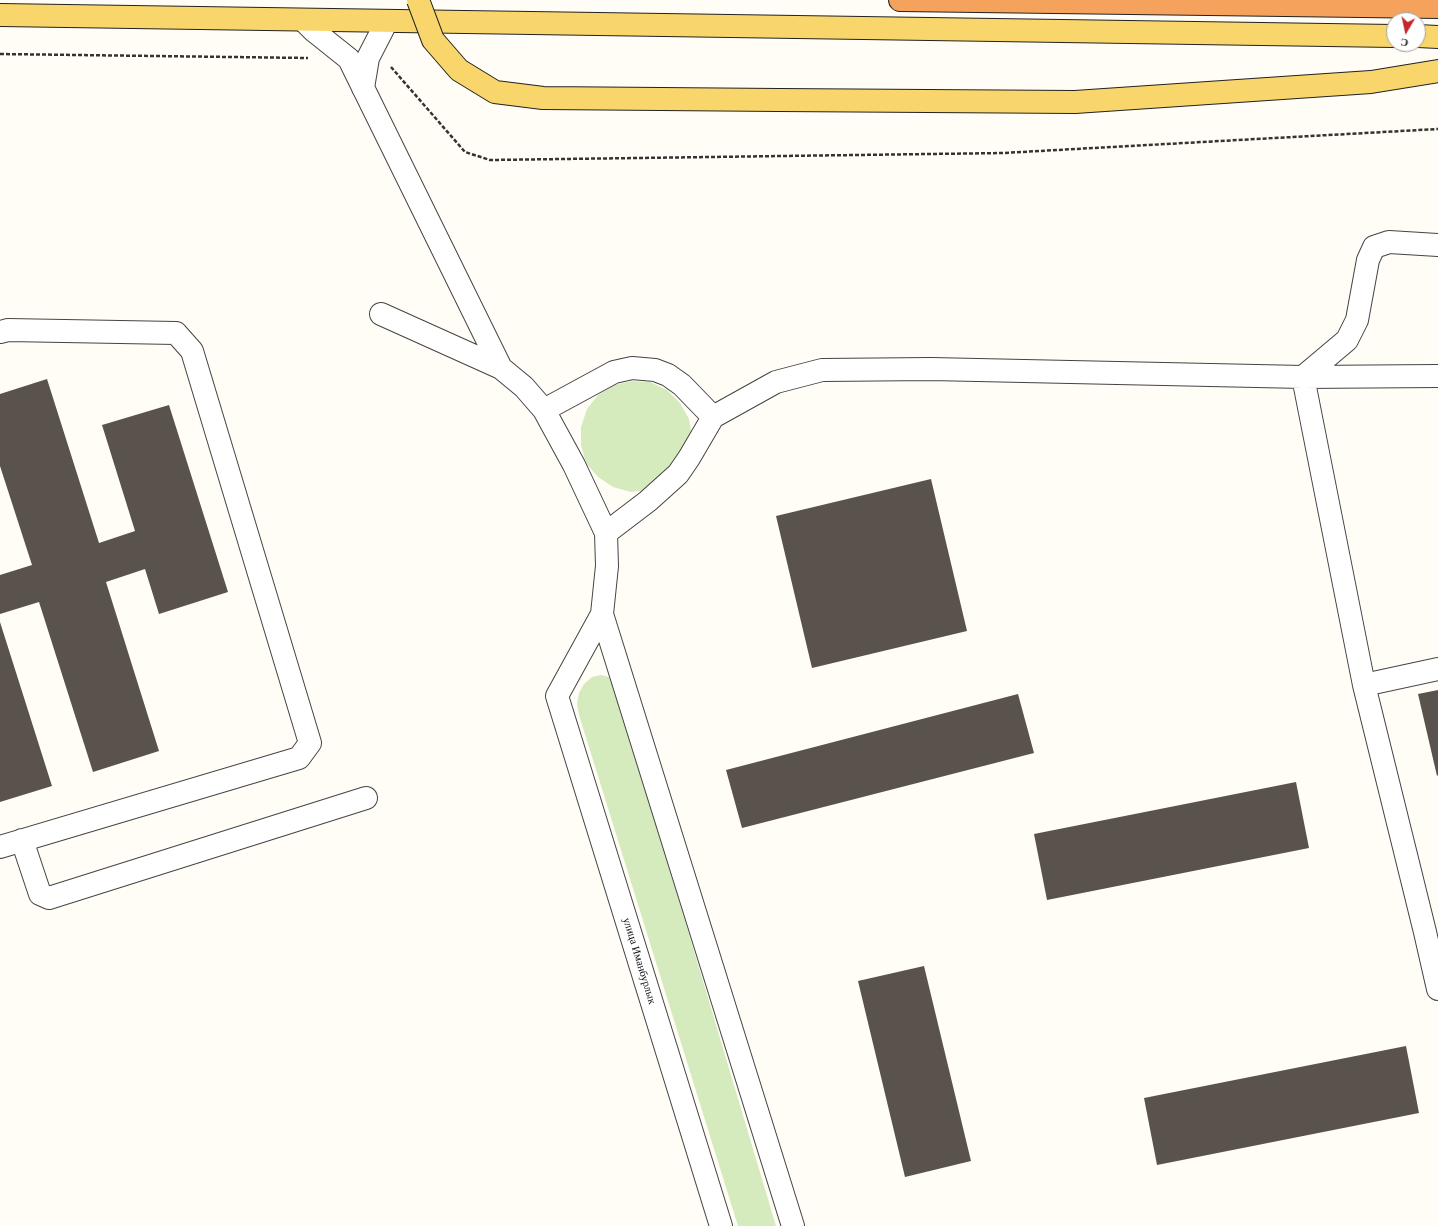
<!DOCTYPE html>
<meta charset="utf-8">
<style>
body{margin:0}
#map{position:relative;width:1438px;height:1226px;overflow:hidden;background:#fffdf5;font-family:"Times New Roman",serif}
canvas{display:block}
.north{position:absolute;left:1386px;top:12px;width:40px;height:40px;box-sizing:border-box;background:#fff;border:1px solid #a0a0a0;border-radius:50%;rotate:189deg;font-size:11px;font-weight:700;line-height:16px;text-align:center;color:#111}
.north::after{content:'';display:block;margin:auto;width:14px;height:18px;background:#c4262e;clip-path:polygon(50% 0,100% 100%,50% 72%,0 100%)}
</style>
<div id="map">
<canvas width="1438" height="1226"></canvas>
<div class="north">С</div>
</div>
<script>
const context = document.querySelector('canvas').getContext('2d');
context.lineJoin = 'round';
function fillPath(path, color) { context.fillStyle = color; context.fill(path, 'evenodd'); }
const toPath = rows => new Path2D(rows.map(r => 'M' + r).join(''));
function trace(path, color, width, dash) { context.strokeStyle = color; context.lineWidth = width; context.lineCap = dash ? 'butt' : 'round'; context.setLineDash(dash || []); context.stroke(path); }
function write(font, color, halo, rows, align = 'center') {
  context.font = font + ' "Times New Roman",serif'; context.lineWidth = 4; context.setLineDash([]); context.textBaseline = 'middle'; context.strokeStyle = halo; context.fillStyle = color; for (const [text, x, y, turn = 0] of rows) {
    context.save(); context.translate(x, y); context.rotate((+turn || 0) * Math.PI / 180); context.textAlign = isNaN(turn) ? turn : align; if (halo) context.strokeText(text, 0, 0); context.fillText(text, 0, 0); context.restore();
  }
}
fillPath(toPath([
 [632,381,650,382,667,390,680,403,689,419,692,437,689,455,649,490,631,492,613,487,598,477,586,463,581,445,581,427,587,409,598,395,614,385],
 [601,675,609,677,615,686,776,1226,738,1226,579,715,577,704,579,693,584,684,592,677]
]), '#d5ebbd');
fillPath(toPath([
 [47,379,99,543,135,531,102,425,169,405,228,592,159,614,145,569,106,582,159,751,93,772,39,602,0,614,0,575,32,565,0,466,0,394],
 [931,479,967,631,812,668,776,516],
 [0,622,52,786,0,802],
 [1438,690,1438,775,1437,776,1418,694],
 [1018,694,1034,753,742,828,726,770],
 [1296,782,1309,848,1047,900,1034,834],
 [924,966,971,1161,905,1177,858,981],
 [1406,1046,1419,1113,1157,1165,1144,1098]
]), '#5a524d');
const minor = toPath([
 [303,20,314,31,349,59,501,368],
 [363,88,368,58,387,21],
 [381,314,501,368,524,387,544,410,574,465,606,533,607,566,602,614,557,696,721,1226],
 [0,332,8,330,176,333,192,351,310,743,299,758,0,847],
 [1303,377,1364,685,1425,932,1438,989],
 [1303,377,1347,340,1357,320,1368,260,1374,247,1389,242,1438,245],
 [544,410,614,372,632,368,655,370,668,375,682,385,713,417],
 [606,533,648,501,678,474,689,458,713,417,776,382,822,370,931,369,1303,377,1438,376],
 [602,614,793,1226],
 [1364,685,1438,669],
 [22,840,40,894,49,898,366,798]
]);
const major = toPath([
 [0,15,1394,36],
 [1418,36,1438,37],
 [779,100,1075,102,1371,82,1438,71]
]);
const highway = toPath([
 [900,0,1438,7]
]);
trace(minor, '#444', 24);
trace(major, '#222', 24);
trace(highway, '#222', 24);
trace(toPath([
 [0,54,308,58],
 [391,67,465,152,490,160,1003,153,1438,129]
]), '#333', 2.5, [4, 2]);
trace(minor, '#fff', 22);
trace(major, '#f9d66b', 22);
trace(highway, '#f5a25d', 22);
const majorBridge = toPath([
 [418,0,433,40,459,70,495,92,543,98,779,100]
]);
trace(majorBridge, '#222', 24, []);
trace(majorBridge, '#f9d66b', 22);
write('11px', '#111', '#fff', [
 ["улица Иманбурлык",639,961,73]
]);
</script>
